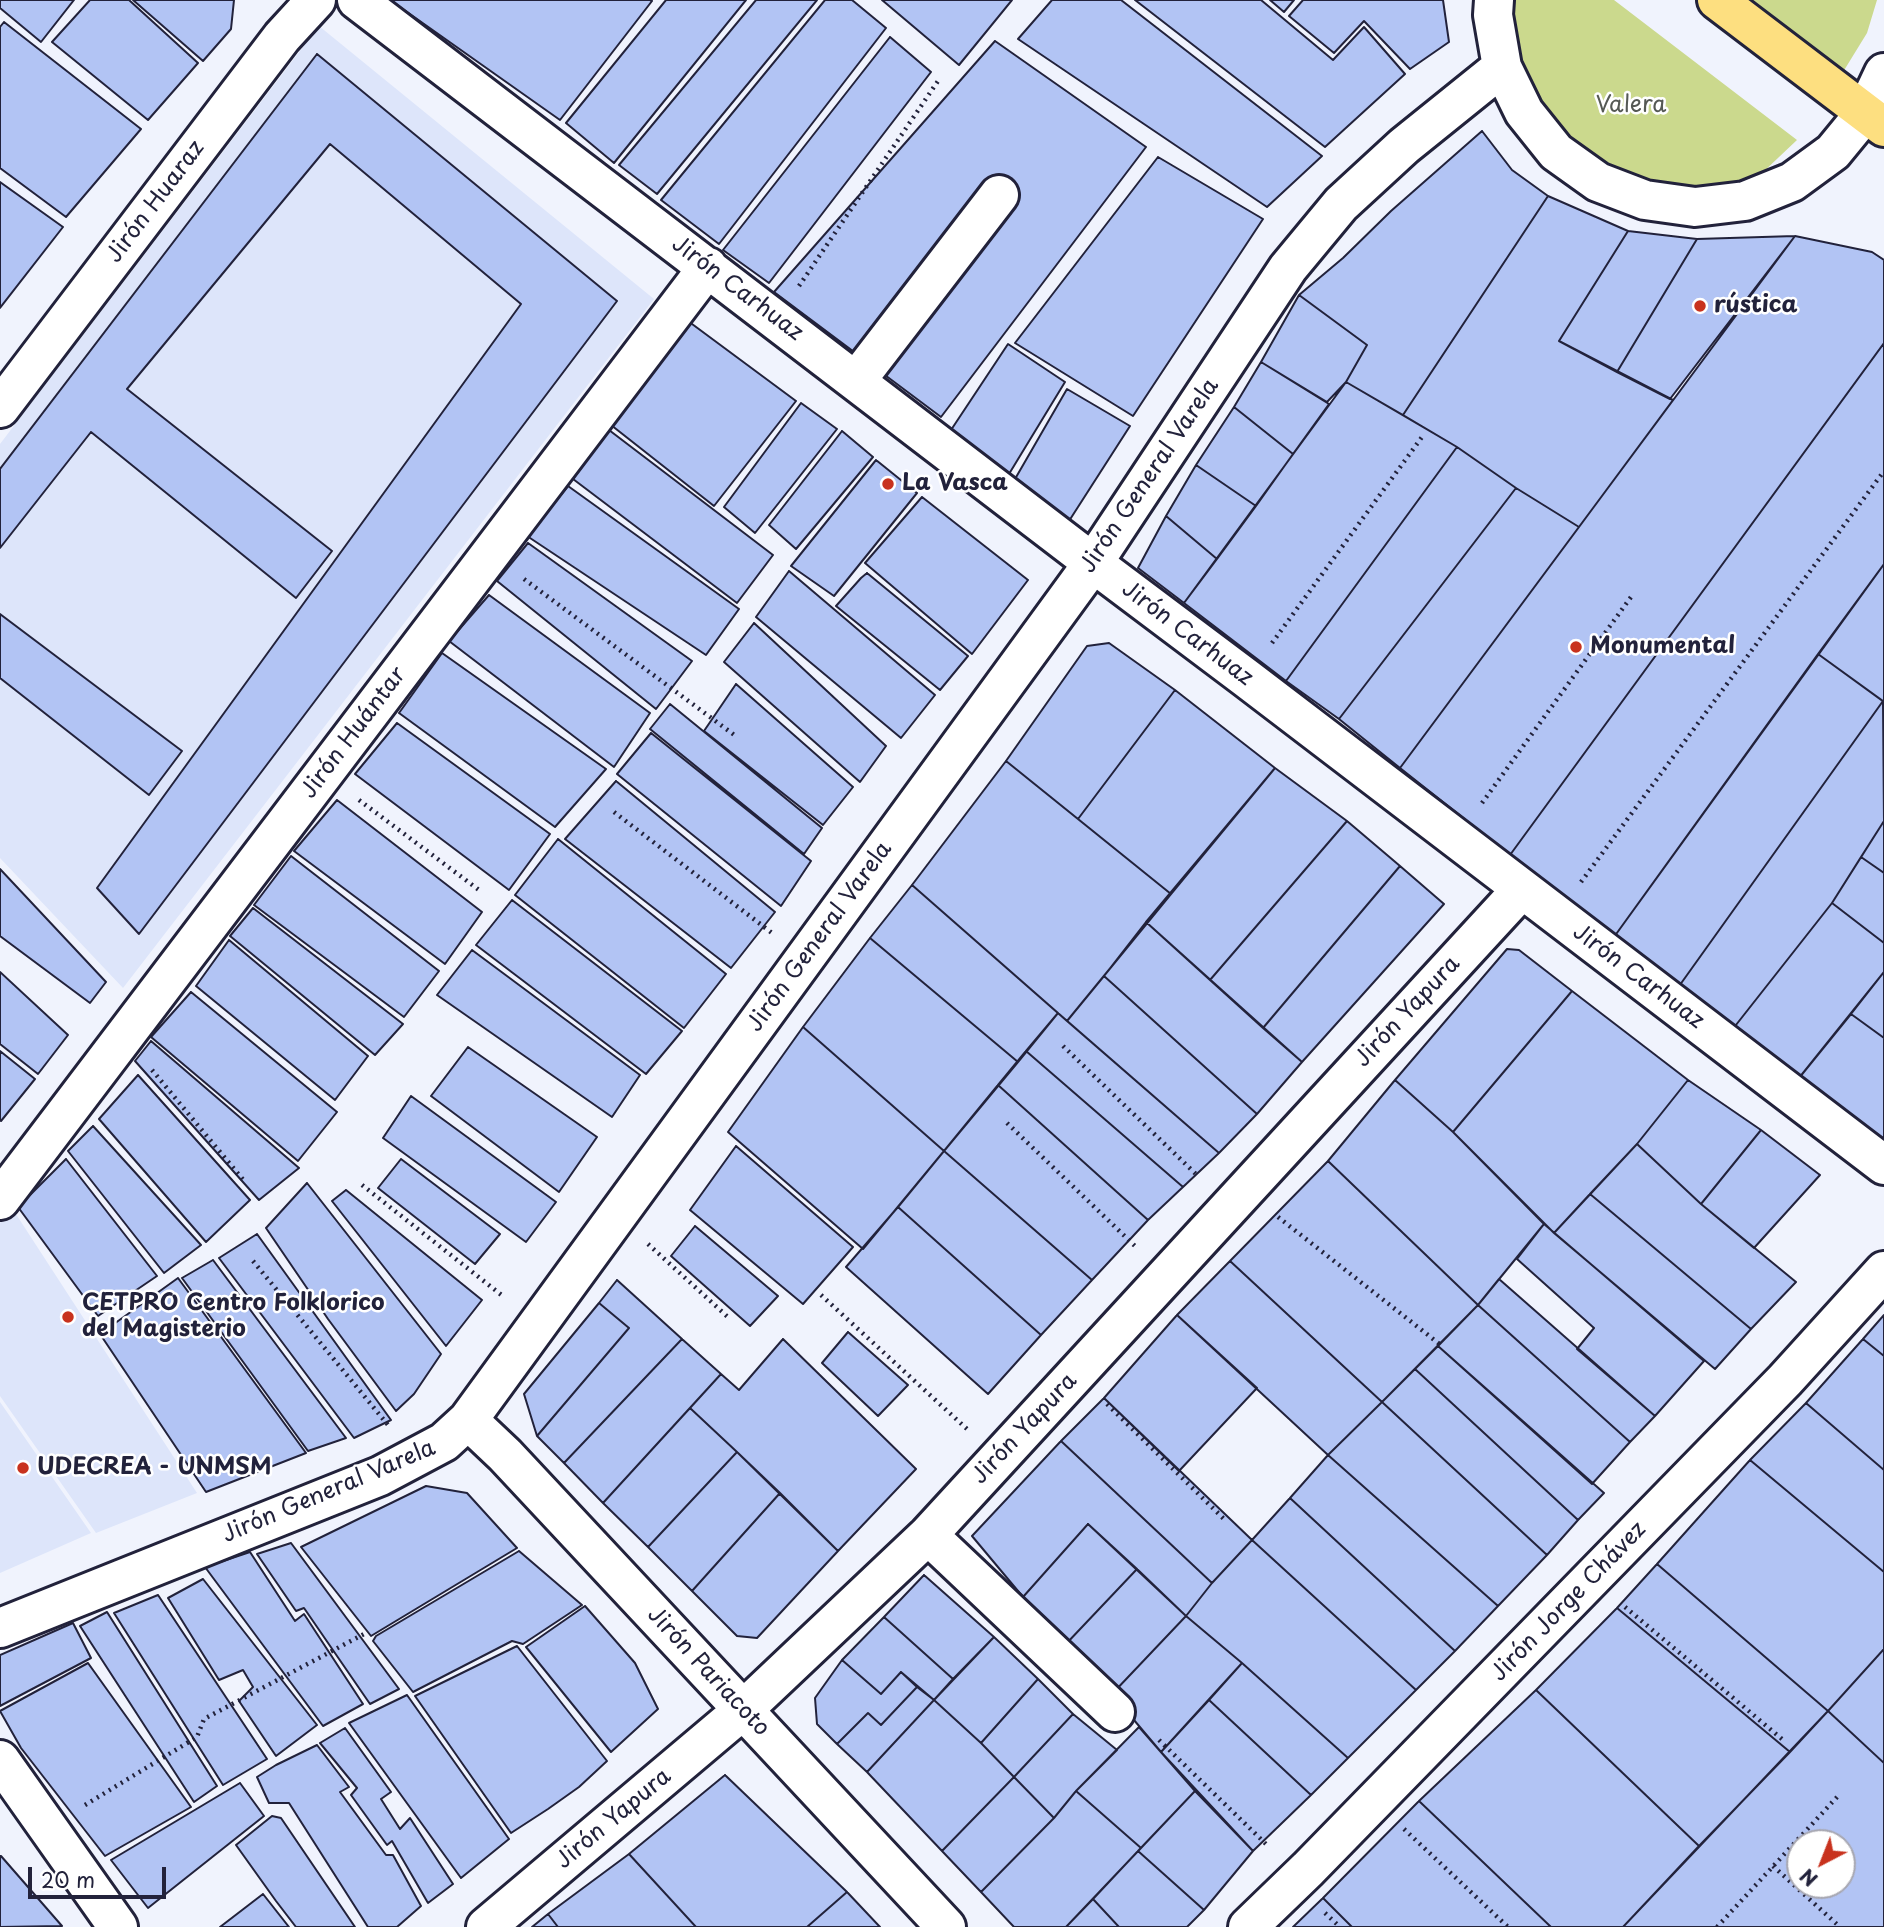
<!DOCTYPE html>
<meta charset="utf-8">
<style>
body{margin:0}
#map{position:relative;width:1884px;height:1927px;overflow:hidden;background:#f0f3fd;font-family:"Playpen Sans",sans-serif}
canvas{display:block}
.north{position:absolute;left:1786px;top:1829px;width:70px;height:70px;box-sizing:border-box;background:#fff;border:2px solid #a7a7b1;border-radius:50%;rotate:222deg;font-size:19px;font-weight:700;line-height:28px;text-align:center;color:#22223b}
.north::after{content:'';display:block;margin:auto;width:24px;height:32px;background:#c8321e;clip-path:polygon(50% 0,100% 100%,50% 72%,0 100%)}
.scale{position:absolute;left:28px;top:1867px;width:138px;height:32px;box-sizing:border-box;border:4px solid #22223b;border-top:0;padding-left:9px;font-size:21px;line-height:24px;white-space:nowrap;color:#22223b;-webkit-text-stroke:5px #fff;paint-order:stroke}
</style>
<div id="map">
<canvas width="1884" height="1927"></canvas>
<div class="north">N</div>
<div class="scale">20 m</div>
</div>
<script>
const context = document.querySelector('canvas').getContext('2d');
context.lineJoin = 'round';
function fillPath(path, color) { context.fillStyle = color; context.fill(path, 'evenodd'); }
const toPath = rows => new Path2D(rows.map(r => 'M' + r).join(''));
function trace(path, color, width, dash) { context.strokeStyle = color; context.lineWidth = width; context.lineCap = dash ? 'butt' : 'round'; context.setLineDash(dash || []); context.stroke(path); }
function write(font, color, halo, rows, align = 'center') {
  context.font = font + ' "Playpen Sans",sans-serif'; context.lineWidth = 5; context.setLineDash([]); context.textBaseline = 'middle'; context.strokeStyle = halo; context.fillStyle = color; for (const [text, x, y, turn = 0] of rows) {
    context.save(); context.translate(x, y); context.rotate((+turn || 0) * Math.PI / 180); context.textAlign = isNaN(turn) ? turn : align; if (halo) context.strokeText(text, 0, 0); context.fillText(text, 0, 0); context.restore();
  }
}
fillPath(toPath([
 [319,26,654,299,123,988,0,858,0,444],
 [12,1208,197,1493,96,1533,0,1396,0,1223],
 [0,1402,91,1533,0,1573]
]), '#dde5fa');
fillPath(toPath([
 [1511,0,1614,0,1797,140,1760,175,1730,190,1661,195,1556,139,1512,56],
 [1749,0,1877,0,1867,33,1843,72]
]), '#cbd98d');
const building = toPath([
 [0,0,74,0,41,42,0,8,0,0],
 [90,0,129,0,198,63,148,120,52,42,90,0],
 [133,0,234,0,231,29,203,61,133,0],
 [390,0,650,0,652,1,560,120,390,0],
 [666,0,746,0,614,163,566,123,666,0],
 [756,0,817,0,657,194,619,165,756,0],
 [825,0,852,0,886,28,719,244,661,200,825,0],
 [882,0,1012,0,959,65,882,0],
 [1052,0,1121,0,1322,156,1267,207,1018,39,1052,0],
 [1135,0,1261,0,1333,60,1364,27,1405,74,1325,147,1135,0],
 [1270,0,1294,0,1284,12,1270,0],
 [1303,0,1443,0,1449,42,1410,69,1364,21,1334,53,1289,16,1303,0],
 [4,22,141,129,66,217,0,168,0,27,4,22],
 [890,37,931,72,769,283,723,250,890,37],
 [995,41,1146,147,941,417,774,292,995,41],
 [317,54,617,301,139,934,97,888,521,304,330,144,127,389,332,551,296,598,91,432,0,548,0,469,317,54],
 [1482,131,1512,170,1548,196,1403,415,1346,382,1367,345,1299,295,1343,258,1391,211,1482,131],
 [1158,157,1263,219,1133,416,1015,343,1158,157],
 [0,182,63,227,0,308,0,182],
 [1548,196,1628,231,1559,341,1673,400,1579,527,1516,488,1457,447,1403,415,1548,196],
 [1628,231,1697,239,1617,372,1559,341,1628,231],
 [1795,236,1872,252,1884,260,1884,343,1510,855,1400,768,1795,236],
 [1795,236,1670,399,1617,372,1697,239,1795,236],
 [1299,295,1367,345,1346,382,1327,402,1261,362,1299,295],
 [688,321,796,401,714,506,611,425,688,321],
 [1884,343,1884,564,1614,937,1510,855,1884,343],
 [1008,344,1065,382,1009,474,951,430,1008,344],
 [1261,362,1329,404,1293,454,1234,407,1261,362],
 [1346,382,1457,447,1286,681,1184,603,1346,382],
 [1067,389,1130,426,1069,521,1015,479,1067,389],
 [801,403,837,429,755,533,724,507,801,403],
 [1234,407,1293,454,1256,506,1196,465,1234,407],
 [609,430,773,555,737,603,573,479,609,430],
 [842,431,873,457,796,549,769,525,842,431],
 [1457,447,1516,488,1339,719,1286,681,1457,447],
 [876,460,917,493,834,596,791,566,876,460],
 [1196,465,1256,506,1217,559,1166,516,1196,465],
 [568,486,739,609,706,655,527,536,568,486],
 [1516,488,1579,527,1400,768,1339,719,1516,488],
 [922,497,1028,580,972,654,865,563,922,497],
 [1166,516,1217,559,1184,603,1138,568,1166,516],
 [528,543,692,661,656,709,497,581,528,543],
 [1884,564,1884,702,1818,654,1884,564],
 [789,571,935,695,901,738,756,617,789,571],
 [867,573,968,656,940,690,836,606,861,578,867,573],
 [489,595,650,713,614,767,449,641,489,595],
 [0,614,182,751,149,795,0,678,0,614],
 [754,623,886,746,860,782,724,662,754,623],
 [1109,643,1175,690,1078,819,1006,761,1087,646,1109,643],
 [442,653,606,769,555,827,399,713,442,653],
 [1818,654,1883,701,1677,989,1614,937,1818,654],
 [736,684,853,787,823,825,704,731,736,684],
 [1175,690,1275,768,1171,894,1078,819,1175,690],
 [1883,701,1884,821,1832,903,1732,1030,1677,989,1883,701],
 [670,704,822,828,804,854,650,729,670,704],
 [397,723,550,834,509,890,355,774,397,723],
 [651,733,811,861,781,906,617,774,651,733],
 [1006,761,1171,894,1067,1021,912,885,1006,761],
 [1275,768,1347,821,1210,980,1146,922,1275,768],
 [616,781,775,912,731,968,565,839,616,781],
 [337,800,482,912,445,964,294,851,337,800],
 [1347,821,1400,866,1263,1028,1210,980,1347,821],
 [1884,821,1884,873,1861,857,1884,821],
 [558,839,726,974,684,1028,515,895,558,839],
 [291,856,439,971,404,1017,254,905,291,856],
 [1861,857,1884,873,1884,943,1832,903,1861,857],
 [1400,866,1444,904,1302,1062,1263,1028,1400,866],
 [0,869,106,982,90,1003,0,936,0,869],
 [912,885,1058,1013,1018,1062,870,938,912,885],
 [512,900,682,1031,646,1074,476,945,512,900],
 [1832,903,1884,943,1884,972,1799,1078,1732,1030,1832,903],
 [253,908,403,1024,375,1055,230,936,253,908],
 [1146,922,1302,1062,1257,1114,1104,976,1146,922],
 [870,938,1018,1062,944,1151,803,1027,870,938],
 [229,940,368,1056,335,1100,196,986,229,940],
 [1507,949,1519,950,1572,991,1453,1132,1395,1080,1507,949],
 [472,950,640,1075,612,1117,437,995,472,950],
 [0,972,68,1035,38,1074,0,1044,0,972],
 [1884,972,1884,1038,1851,1014,1884,972],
 [1104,976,1257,1114,1219,1153,1067,1021,1104,976],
 [1572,991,1688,1080,1637,1144,1554,1233,1453,1132,1572,991],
 [191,992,337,1112,298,1161,151,1037,191,992],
 [1058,1013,1219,1153,1183,1187,1026,1051,1058,1013],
 [1851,1014,1884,1038,1884,1139,1799,1078,1851,1014],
 [803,1027,944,1151,863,1249,728,1132,803,1027],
 [151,1041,299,1168,259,1200,135,1061,151,1041],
 [468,1047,597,1137,559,1192,431,1096,468,1047],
 [0,1051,35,1079,1,1121,0,1120,0,1051],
 [1026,1051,1183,1187,1148,1220,998,1085,1026,1051],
 [138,1075,250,1200,206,1242,99,1119,138,1075],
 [1395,1080,1453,1132,1544,1224,1478,1305,1328,1161,1395,1080],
 [1688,1080,1761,1130,1701,1204,1637,1144,1688,1080],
 [998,1085,1148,1220,1092,1280,944,1151,998,1085],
 [411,1096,556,1202,526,1242,383,1138,411,1096],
 [93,1126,201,1245,164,1273,68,1151,93,1126],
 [1761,1130,1820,1175,1754,1248,1701,1204,1761,1130],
 [1637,1144,1701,1204,1796,1282,1751,1329,1590,1194,1637,1144],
 [736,1146,853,1247,803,1304,690,1210,736,1146],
 [944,1151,1092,1280,1041,1335,898,1207,944,1151],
 [66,1159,157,1276,98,1316,18,1207,66,1159],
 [401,1159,500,1234,475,1264,378,1188,401,1159],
 [1328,1161,1478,1305,1382,1402,1230,1261,1328,1161],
 [307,1183,441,1354,414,1394,396,1411,328,1319,266,1228,307,1183],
 [346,1190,482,1300,446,1346,332,1201,346,1190],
 [1590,1194,1751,1329,1715,1369,1554,1233,1590,1194],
 [898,1207,1041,1335,988,1394,846,1267,898,1207],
 [1544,1224,1704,1361,1655,1416,1577,1349,1594,1328,1517,1259,1544,1224],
 [695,1226,778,1296,750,1326,671,1256,695,1226],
 [257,1234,391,1420,354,1438,219,1258,257,1234],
 [213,1260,346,1438,308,1451,182,1278,213,1260],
 [1230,1261,1382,1402,1328,1455,1177,1315,1230,1261],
 [178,1278,306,1453,206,1492,100,1334,178,1278],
 [1499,1279,1655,1416,1630,1442,1478,1305,1499,1279],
 [617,1280,682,1339,564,1463,537,1436,629,1328,599,1303,617,1280],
 [599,1303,629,1328,537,1436,524,1394,599,1303],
 [1478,1305,1630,1442,1592,1484,1438,1346,1478,1305],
 [1177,1315,1257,1388,1179,1471,1104,1398,1177,1315],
 [1884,1315,1884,1356,1863,1339,1884,1315],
 [848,1332,908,1385,878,1416,822,1363,848,1332],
 [682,1339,721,1374,603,1503,564,1463,682,1339],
 [783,1339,916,1469,838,1551,737,1452,690,1408,721,1374,739,1390,783,1339],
 [1863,1339,1884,1356,1884,1470,1806,1403,1863,1339],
 [1438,1346,1604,1493,1578,1520,1415,1369,1438,1346],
 [1415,1369,1578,1520,1547,1555,1382,1402,1415,1369],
 [1104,1398,1252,1540,1212,1583,1061,1441,1104,1398],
 [1382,1402,1547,1555,1498,1606,1328,1455,1382,1402],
 [1806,1403,1884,1470,1884,1572,1750,1460,1806,1403],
 [690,1408,737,1452,648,1547,603,1503,690,1408],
 [1061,1441,1212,1583,1186,1616,1088,1524,1023,1597,972,1536,1061,1441],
 [737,1452,780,1493,692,1591,648,1547,737,1452],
 [1328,1455,1498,1606,1455,1651,1290,1498,1328,1455],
 [1750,1460,1884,1572,1884,1649,1828,1711,1657,1564,1750,1460],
 [426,1486,467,1493,517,1548,371,1636,301,1547,426,1486],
 [780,1493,838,1551,757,1638,737,1636,692,1591,780,1493],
 [1290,1498,1455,1651,1416,1690,1252,1540,1290,1498],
 [1088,1524,1137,1569,1065,1645,1023,1597,1088,1524],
 [1252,1540,1416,1690,1348,1758,1242,1663,1186,1616,1212,1583,1252,1540],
 [291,1543,399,1689,370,1704,304,1608,296,1611,257,1554,291,1543],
 [519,1551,582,1605,523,1644,512,1641,413,1692,373,1641,376,1636,519,1551],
 [250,1552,295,1621,304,1614,363,1704,323,1726,205,1567,250,1552],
 [1657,1564,1828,1711,1790,1752,1617,1608,1657,1564],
 [1137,1569,1186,1616,1112,1694,1065,1645,1137,1569],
 [924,1575,994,1637,953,1679,884,1617,924,1575],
 [203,1579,317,1725,276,1756,239,1701,253,1687,243,1670,219,1680,168,1598,203,1579],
 [158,1595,267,1759,223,1785,114,1613,158,1595],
 [585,1606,635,1663,658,1709,611,1752,526,1647,585,1606],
 [1617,1608,1790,1752,1699,1846,1536,1690,1617,1608],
 [107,1612,217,1786,194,1802,80,1626,107,1612],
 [1186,1616,1242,1663,1161,1752,1112,1694,1186,1616],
 [884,1617,953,1679,934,1700,901,1672,881,1694,842,1660,884,1617],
 [73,1623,91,1658,0,1706,0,1655,73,1623],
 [994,1637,1038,1679,981,1743,934,1700,994,1637],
 [517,1646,607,1761,579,1787,548,1809,511,1833,415,1696,517,1646],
 [1884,1649,1884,1763,1828,1711,1884,1649],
 [842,1660,881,1694,901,1672,917,1687,881,1725,868,1713,837,1744,817,1724,815,1698,842,1660],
 [88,1663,191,1807,105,1856,21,1748,0,1711,88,1663],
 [1242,1663,1348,1758,1311,1795,1209,1700,1242,1663],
 [1038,1679,1073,1714,1014,1777,981,1743,1038,1679],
 [917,1687,934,1700,867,1772,837,1744,868,1713,881,1725,917,1687],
 [1536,1690,1699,1846,1623,1927,1551,1927,1419,1801,1536,1690],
 [407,1695,509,1839,461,1878,349,1723,407,1695],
 [934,1700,981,1743,1014,1777,942,1851,867,1772,934,1700],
 [1209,1700,1311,1795,1253,1851,1161,1752,1209,1700],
 [1828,1711,1884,1763,1884,1927,1623,1927,1828,1711],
 [1800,1843,1842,1843,1842,1885,1800,1885,1800,1843],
 [1073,1714,1117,1750,1076,1791,1054,1818,1014,1777,1073,1714],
 [1139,1727,1195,1791,1141,1848,1076,1791,1139,1727],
 [345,1728,391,1792,381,1799,400,1829,410,1818,453,1884,428,1903,392,1841,387,1845,351,1795,357,1788,320,1743,345,1728],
 [317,1745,349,1787,340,1792,386,1855,393,1855,421,1906,397,1927,368,1927,289,1803,269,1803,257,1777,276,1765,317,1745],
 [725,1775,847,1892,807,1927,696,1927,629,1854,725,1775],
 [1014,1777,1054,1818,981,1892,942,1851,1014,1777],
 [240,1783,264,1816,148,1908,111,1860,240,1783],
 [1076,1791,1141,1848,1066,1927,1014,1927,981,1892,1054,1818,1076,1791],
 [1195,1791,1253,1851,1204,1910,1138,1851,1195,1791],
 [1419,1801,1551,1927,1352,1927,1323,1898,1419,1801],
 [272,1816,281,1818,355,1927,296,1927,276,1901,236,1845,272,1816],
 [1138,1851,1204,1910,1187,1927,1119,1927,1093,1899,1138,1851],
 [629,1854,696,1927,558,1927,548,1914,629,1854],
 [0,1856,1,1856,62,1926,0,1927,0,1856],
 [847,1892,880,1927,807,1927,847,1892],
 [263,1894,289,1927,220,1927,263,1894],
 [1323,1898,1352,1927,1293,1927,1323,1898],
 [1093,1899,1119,1927,1066,1927,1093,1899],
 [548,1914,558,1927,532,1927,548,1914]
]);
fillPath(building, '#b2c4f4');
trace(building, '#22223b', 2);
const minor = toPath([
 [357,0,1093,563,1246,678,1884,1165],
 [1494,0,1493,15,1502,67,1524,112,1556,152,1598,182,1645,200,1695,207,1745,201,1792,182,1833,152,1865,113,1884,73],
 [856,381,999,195],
 [0,408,282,37,316,0],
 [0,1200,708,267],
 [468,1420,505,1455,946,1927],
 [928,1535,1115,1712],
 [0,1628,380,1476,444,1442,468,1420,1093,563,1288,268,1341,204,1404,146,1502,67],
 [0,1760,118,1927],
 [486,1927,743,1710,928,1535,1522,889],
 [1248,1927,1308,1869,1785,1380,1884,1271]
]);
const major = toPath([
 [1717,0,1884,127]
]);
trace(minor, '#22223b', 44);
trace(major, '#22223b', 44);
trace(toPath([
 [799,286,938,81],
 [524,579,737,737],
 [1272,643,1422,437],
 [359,800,479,890],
 [1482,803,1631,597],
 [614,812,772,933],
 [1581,882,1884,471],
 [1063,1046,1199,1177],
 [152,1070,245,1182],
 [1007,1123,1135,1246],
 [362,1185,504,1297],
 [1278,1217,1442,1346],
 [648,1244,730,1319],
 [253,1261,388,1425],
 [821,1295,967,1429],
 [1107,1404,1226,1521],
 [1625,1607,1782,1739],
 [1159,1740,1269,1847],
 [85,1805,197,1737,204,1719,364,1634],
 [1404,1829,1508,1927],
 [1773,1866,1840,1927],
 [1325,1913,1340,1927],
 [1717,1927,1838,1796]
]), '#22223b', 4.5, [2, 5]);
trace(minor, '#fff', 38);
trace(major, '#fddf80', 38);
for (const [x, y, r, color] of [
 [1700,306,7,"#c8321e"],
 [888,484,7,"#c8321e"],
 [1576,647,7,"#c8321e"],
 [68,1317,7,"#c8321e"],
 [23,1468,7,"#c8321e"]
]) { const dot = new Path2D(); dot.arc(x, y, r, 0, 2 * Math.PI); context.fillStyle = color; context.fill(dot); trace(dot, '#fff', 2.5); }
write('23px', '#555954', '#fff', [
 ["Valera",1631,106]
]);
write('23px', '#22223b', '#fff', [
 ["Jirón Huaraz",156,202,-53],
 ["Jirón Carhuaz",737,289,37],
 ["Jirón General Varela",1150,476,-56],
 ["Jirón Carhuaz",1187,634,37],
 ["Jirón Huántar",354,733,-53],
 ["Jirón General Varela",820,937,-54],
 ["Jirón Carhuaz",1638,977,37],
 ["Jirón Yapura",1408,1012,-47],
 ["Jirón Yapura",1025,1429,-47],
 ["Jirón General Varela",329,1492,-23],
 ["Jirón Jorge Chávez",1569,1602,-46],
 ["Jirón Pariacoto",708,1672,47],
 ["Jirón Yapura",614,1819,-40]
]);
write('bold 23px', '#22223b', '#fff', [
 ["rústica",1714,306],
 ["La Vasca",902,484],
 ["Monumental",1590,647],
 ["CETPRO Centro Folklorico",82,1304],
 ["del Magisterio",82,1330],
 ["UDECREA - UNMSM",37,1468]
], 'left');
</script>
